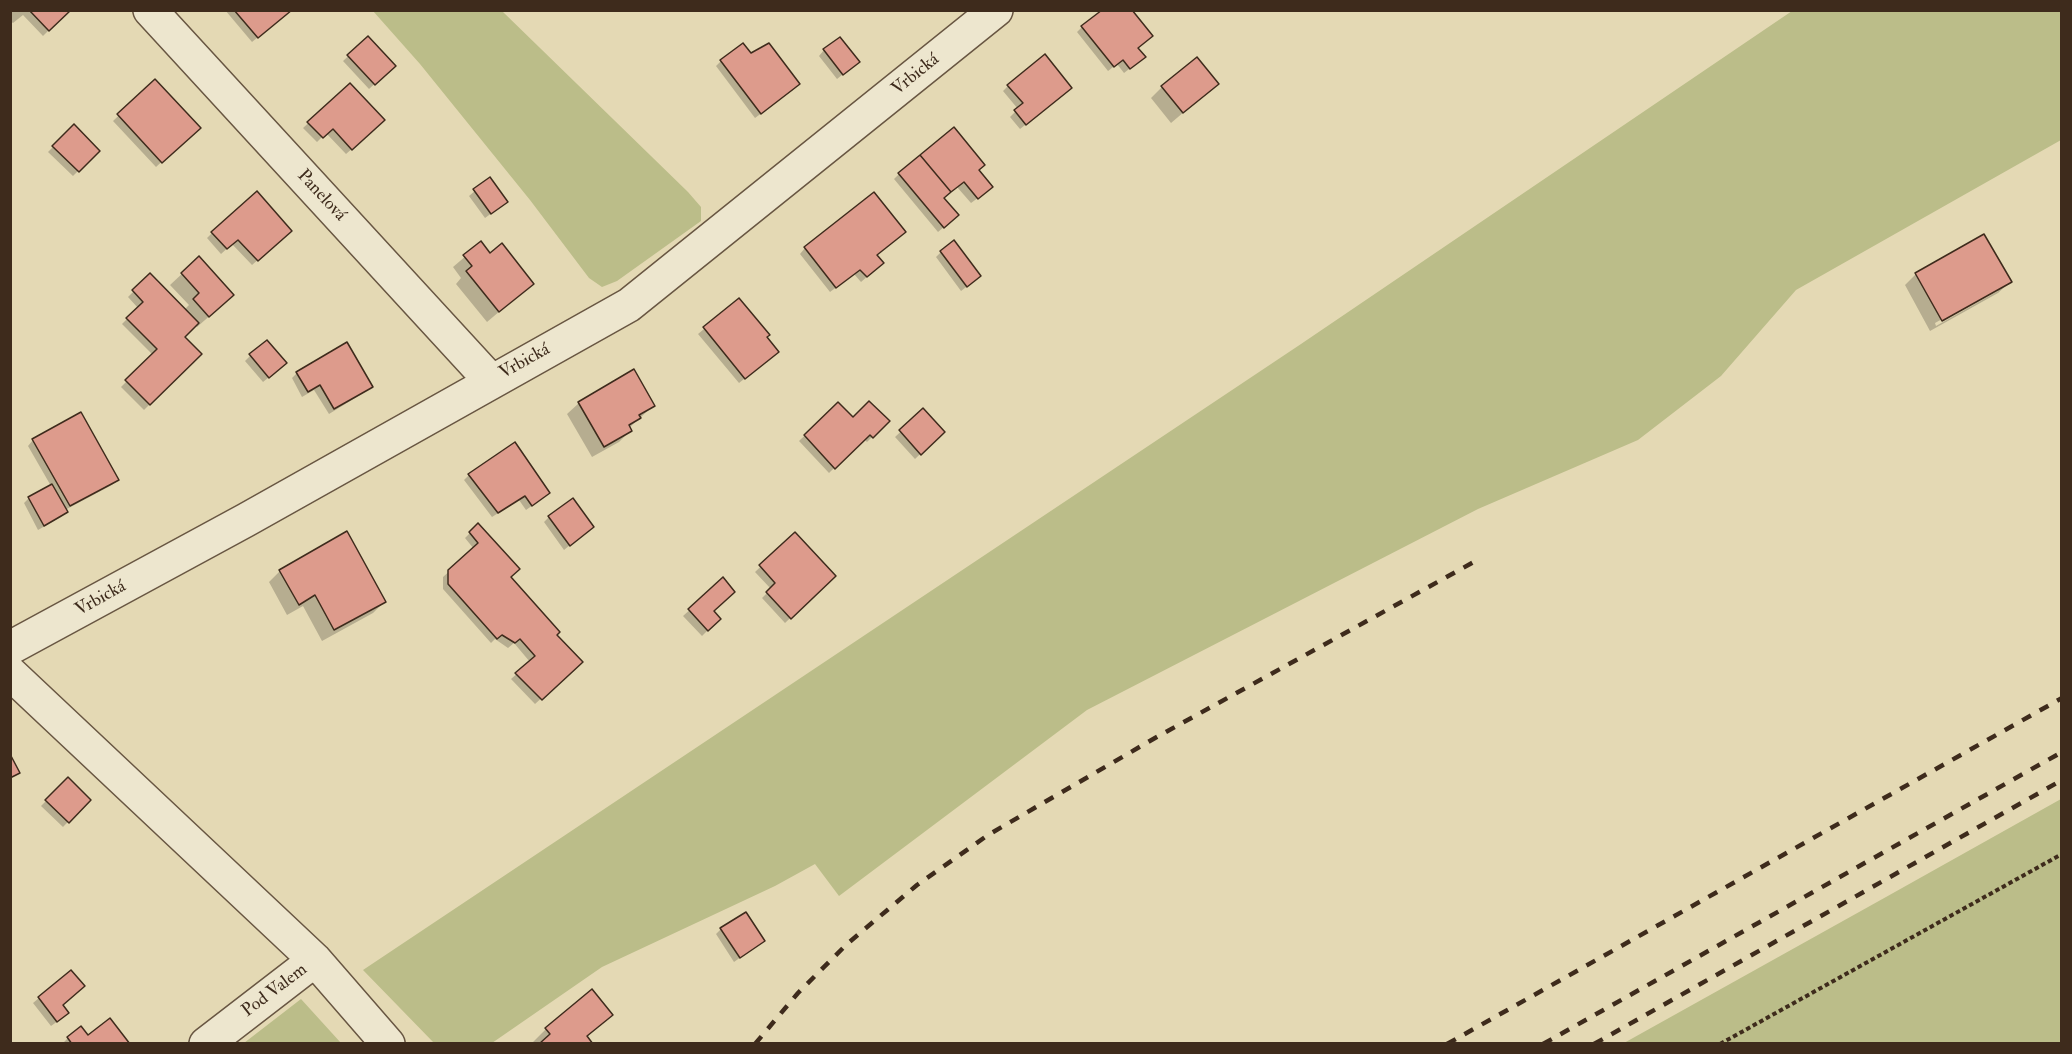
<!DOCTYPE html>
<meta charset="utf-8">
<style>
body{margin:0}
#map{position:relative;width:2072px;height:1054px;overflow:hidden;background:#e4d9b4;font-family:"IM FELL Double Pica",serif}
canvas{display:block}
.frame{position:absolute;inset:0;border:12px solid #3e2b1c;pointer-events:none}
</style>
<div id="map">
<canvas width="2072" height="1054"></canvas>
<div class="frame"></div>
</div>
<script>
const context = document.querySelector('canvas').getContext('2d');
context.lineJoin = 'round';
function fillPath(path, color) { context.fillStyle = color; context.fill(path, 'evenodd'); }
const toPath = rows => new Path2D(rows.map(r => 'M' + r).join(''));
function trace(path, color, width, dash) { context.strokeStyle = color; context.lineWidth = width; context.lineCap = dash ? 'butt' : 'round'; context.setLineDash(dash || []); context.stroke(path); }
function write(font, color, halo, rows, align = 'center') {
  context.font = font + ' "IM FELL Double Pica",serif'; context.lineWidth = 4.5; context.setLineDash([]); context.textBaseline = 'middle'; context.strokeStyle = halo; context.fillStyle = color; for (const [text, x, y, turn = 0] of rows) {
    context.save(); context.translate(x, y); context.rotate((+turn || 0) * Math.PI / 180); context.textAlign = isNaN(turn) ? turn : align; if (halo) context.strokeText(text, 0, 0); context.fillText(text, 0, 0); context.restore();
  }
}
fillPath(toPath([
 [373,11,502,11,688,192,701,207,701,221,617,281,602,287,589,278,530,200,420,64],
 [1792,11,2061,11,2061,140,1796,290,1721,376,1638,440,1478,509,1087,710,839,896,815,864,775,886,602,967,492,1043,434,1043,363,970,1301,344],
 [2061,799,2061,1043,1624,1043,1886,897],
 [301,999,341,1043,244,1043]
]), '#bbbd89');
fillPath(toPath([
 [10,10,69,10,43,36,23,15,13,23,10,21],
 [225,10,291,10,252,42],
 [1082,27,1137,48,1138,62,1124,73,1117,64,1108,71,1077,32],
 [368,38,394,66,369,89,343,61],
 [824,50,852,67,837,79,819,56],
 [750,54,793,90,755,118,716,66,721,61],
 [155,81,193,133,156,167,113,121],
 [1217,84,1171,123,1151,98,1162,87],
 [350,85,378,126,346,154,326,133,317,142,303,128],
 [1008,86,1065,94,1020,129,1010,117,1018,109,1003,91],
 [74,126,98,151,73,176,48,152],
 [978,171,986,192,971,203,957,187,942,199,952,220,938,232,894,179,899,174],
 [489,179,500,207,485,218,469,196],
 [212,233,285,236,252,265,232,244,221,254,207,238],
 [481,243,490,255,532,284,487,322,456,284,461,278,453,267],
 [805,248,875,256,877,268,861,282,854,274,830,292,800,254],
 [941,252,974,281,961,291,936,257],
 [199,258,221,306,197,327,195,325,183,337,200,354,144,410,121,387,153,355,122,324,138,308,128,297,150,275,184,310,189,305,170,285],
 [1916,274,2010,282,1998,293,1930,331,1905,285],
 [1998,288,1998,291,1936,326,1935,323],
 [739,300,766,337,772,357,739,383,698,334],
 [250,356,279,369,263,382,245,361],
 [297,373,371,387,365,392,329,414,314,390,302,397,292,378],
 [579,403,653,406,629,428,630,431,619,442,592,457,567,414],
 [838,404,853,419,888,421,867,442,864,439,829,473,799,441],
 [923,411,943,432,915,459,895,437],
 [33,440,118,480,112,485,65,510,66,512,61,517,38,530,24,503,29,498,51,486,28,446],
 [469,475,543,498,526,510,519,500,492,517,464,480],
 [549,517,592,527,564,550,544,522],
 [478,525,509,577,555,635,581,662,535,704,511,679,530,662,514,643,508,648,495,639,491,643,443,589,443,577,474,549,465,538],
 [795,534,834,576,785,623,762,598,771,589,755,572],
 [280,571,384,602,373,613,322,641,303,606,287,615,269,582],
 [723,580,712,611,719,619,702,636,683,616],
 [68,779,89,800,63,827,41,806],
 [721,929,763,941,734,962,716,934],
 [39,998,62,1006,62,1018,51,1026,33,1003],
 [611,1015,586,1038,591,1044,531,1044,546,1029],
 [88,1037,128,1044,62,1044,68,1038]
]), '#0003');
const building = toPath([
 [29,10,71,10,49,31,29,10],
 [234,10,292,10,258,38,234,10],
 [1102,10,1132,10,1153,36,1138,48,1146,57,1130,69,1123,60,1114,67,1081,26,1102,10],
 [368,36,396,66,375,85,347,55,368,36],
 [840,37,860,62,843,75,823,49,840,37],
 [743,43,751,53,769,43,800,84,761,114,720,60,743,43],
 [1045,54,1072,88,1026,125,1014,110,1023,103,1007,85,1045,54],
 [1197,57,1219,84,1183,113,1161,86,1197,57],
 [155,79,201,128,162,163,117,114,155,79],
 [350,83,385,120,352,150,333,129,323,138,307,122,350,83],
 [74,124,100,151,79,172,52,146,74,124],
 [954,127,985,165,979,170,993,187,978,199,964,182,951,192,920,155,954,127],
 [920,155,951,192,944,198,959,215,944,228,898,173,920,155],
 [490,177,508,202,491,214,473,189,490,177],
 [257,191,292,231,258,261,238,240,227,249,211,232,257,191],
 [874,192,906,232,877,255,884,263,867,277,860,270,836,288,804,247,874,192],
 [1984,234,2012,282,1942,321,1915,273,1984,234],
 [954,240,981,276,967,287,940,251,954,240],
 [481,241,490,253,502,243,534,284,499,312,466,271,472,266,463,255,481,241],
 [199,256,234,295,209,317,193,299,199,293,181,273,199,256],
 [150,273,199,323,185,337,202,354,150,405,125,380,157,349,126,318,143,302,132,290,150,273],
 [739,298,770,335,767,337,779,352,745,379,703,327,739,298],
 [267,340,287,363,269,378,249,354,267,340],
 [347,342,373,387,334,409,320,385,308,392,296,372,347,342],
 [634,369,655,406,639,415,641,418,629,425,632,431,604,447,578,402,634,369],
 [869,401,890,421,873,438,870,435,835,469,804,435,838,402,853,417,869,401],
 [923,408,945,432,921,455,899,430,923,408],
 [81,412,119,480,70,506,32,439,81,412],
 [515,442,550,493,532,506,525,496,498,513,468,474,515,442],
 [52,484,68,512,44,526,28,497,52,484],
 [573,498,594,527,570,546,548,516,573,498],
 [478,523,520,569,511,577,560,632,557,635,583,662,542,700,515,673,535,656,520,639,515,643,502,635,497,639,448,584,448,570,478,543,469,532,478,523],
 [347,531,386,602,334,630,315,595,299,605,279,570,347,531],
 [795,532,836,576,791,619,766,592,775,583,759,565,795,532],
 [723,577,735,592,714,611,721,619,708,631,688,609,723,577],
 [10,754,20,773,10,778,10,754],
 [68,777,91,800,69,823,45,800,68,777],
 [746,912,765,941,740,958,720,928,746,912],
 [71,970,85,986,63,1005,69,1013,57,1022,38,997,71,970],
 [592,989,613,1015,587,1036,593,1044,539,1044,550,1034,545,1028,592,989],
 [110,1018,130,1044,72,1044,67,1037,81,1026,88,1035,110,1018]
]);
fillPath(building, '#dd9b8c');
trace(building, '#3e2b1c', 1.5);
const minor = toPath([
 [150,10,491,381],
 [10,648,246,520,629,305,996,10],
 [10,673,315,960,388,1044],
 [206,1044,315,960]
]);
trace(minor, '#685642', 36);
trace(toPath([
 [1720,1044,2062,854]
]), '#3e2b1c', 4, [4.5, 3]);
trace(minor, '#ede6ce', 33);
trace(toPath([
 [755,1044,798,993,847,944,917,885,988,835,1155,738,1481,558],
 [1447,1044,2062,698],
 [1543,1044,2062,752],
 [1594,1044,2062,780]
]), '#3e2b1c', 4.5, [10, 10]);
write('18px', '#3e2b1c', '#ede6ce', [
 ["Vrbická",916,75,-39],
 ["Panelová",321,196,47],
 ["Vrbická",525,362,-29],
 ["Vrbická",101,599,-29],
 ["Pod Valem",275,991,-37]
]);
</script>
